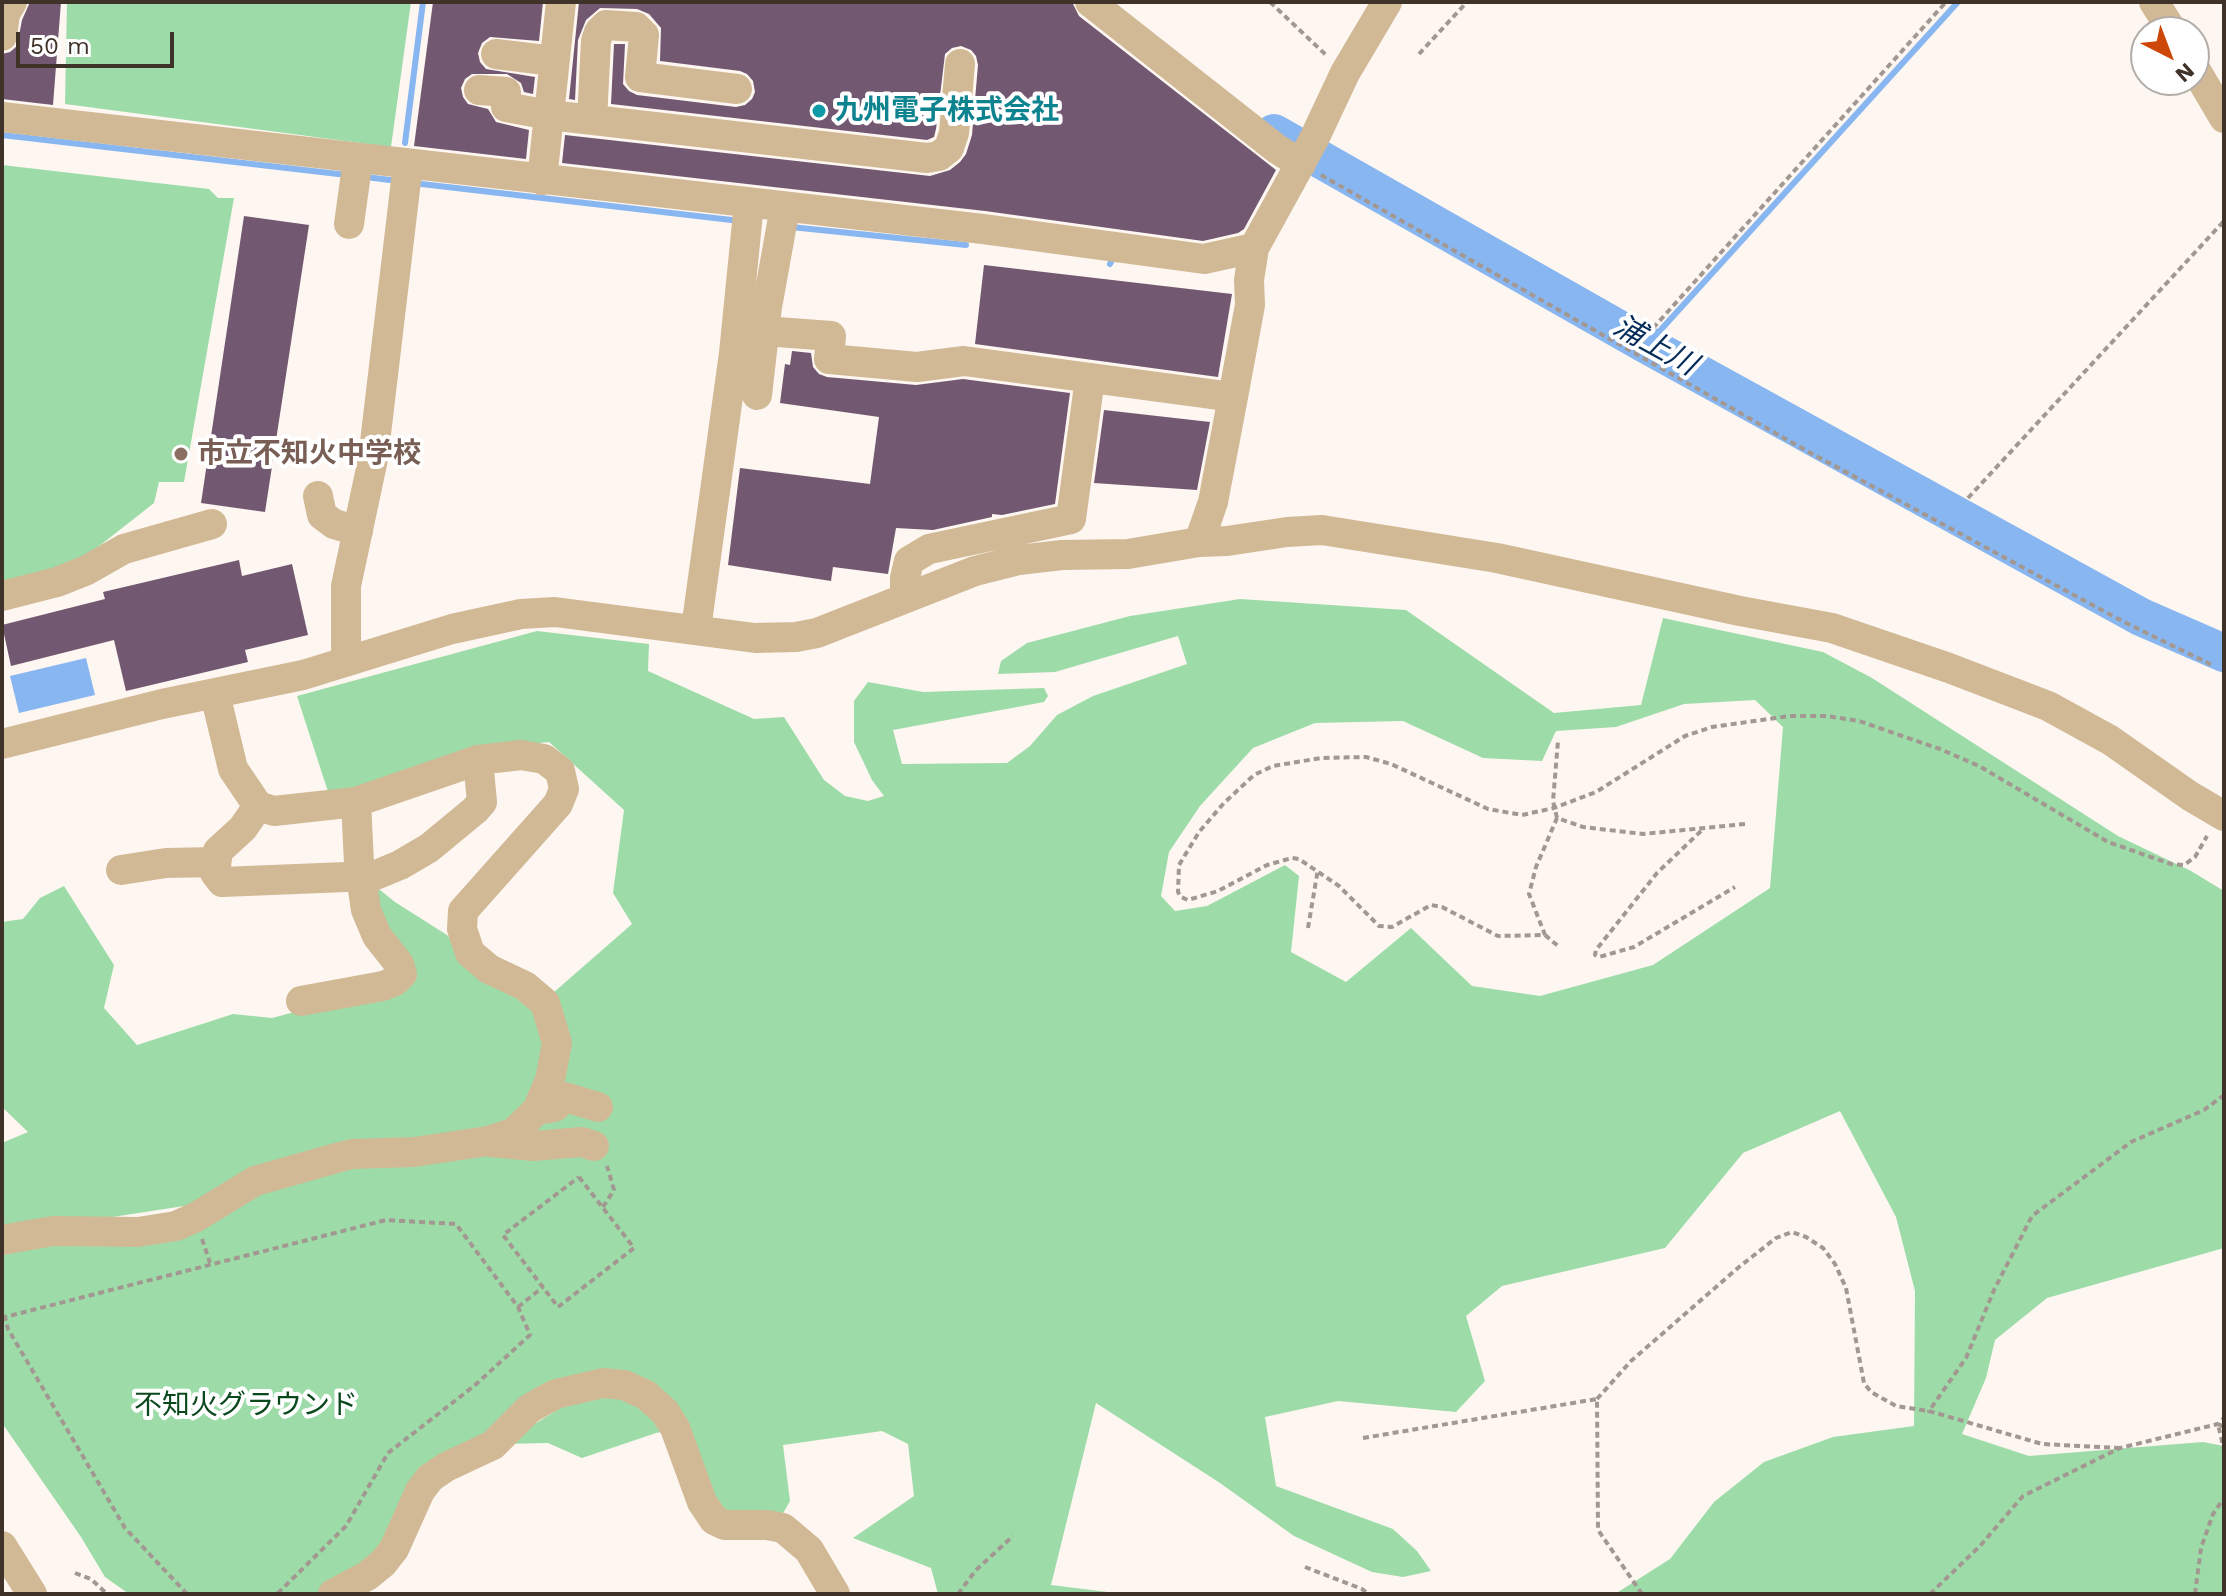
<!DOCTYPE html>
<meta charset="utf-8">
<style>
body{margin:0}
#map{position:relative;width:2226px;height:1596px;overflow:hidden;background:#fdf6f1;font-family:"Work Sans",sans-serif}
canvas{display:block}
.frame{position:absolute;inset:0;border:4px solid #3f3229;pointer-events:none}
.north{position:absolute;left:2130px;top:16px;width:80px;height:80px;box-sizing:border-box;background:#fff;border:2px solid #b2ada9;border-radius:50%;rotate:138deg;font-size:22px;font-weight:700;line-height:32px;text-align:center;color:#3f3229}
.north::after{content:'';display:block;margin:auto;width:28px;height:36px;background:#cc4708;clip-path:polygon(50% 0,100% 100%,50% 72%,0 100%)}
.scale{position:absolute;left:16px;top:32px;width:158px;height:36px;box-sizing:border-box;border:4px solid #3f3229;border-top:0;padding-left:10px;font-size:24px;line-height:28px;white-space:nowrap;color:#3f3229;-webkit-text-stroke:6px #fff;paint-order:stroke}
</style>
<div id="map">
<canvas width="2226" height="1596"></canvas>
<div class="frame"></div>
<div class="north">N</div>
<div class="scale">50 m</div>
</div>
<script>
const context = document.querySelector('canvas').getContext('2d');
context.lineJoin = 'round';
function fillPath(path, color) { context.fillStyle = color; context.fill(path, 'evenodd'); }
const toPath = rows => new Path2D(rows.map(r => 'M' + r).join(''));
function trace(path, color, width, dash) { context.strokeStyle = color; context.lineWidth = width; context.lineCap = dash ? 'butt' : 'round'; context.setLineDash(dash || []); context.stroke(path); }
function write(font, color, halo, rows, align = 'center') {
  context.font = font + ' "Work Sans","Noto Sans JP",sans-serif'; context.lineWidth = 8; context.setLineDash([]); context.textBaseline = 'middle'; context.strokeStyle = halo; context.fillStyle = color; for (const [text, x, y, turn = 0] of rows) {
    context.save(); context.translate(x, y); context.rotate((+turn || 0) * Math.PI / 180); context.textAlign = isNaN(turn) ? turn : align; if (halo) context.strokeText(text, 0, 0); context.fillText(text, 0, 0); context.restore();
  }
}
fillPath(toPath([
 [67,2,411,2,391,147,65,104],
 [2,165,209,189,218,198,234,198,184,482,159,482,154,503,84,558,2,586],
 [1240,599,1406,610,1554,713,1641,705,1663,618,1823,652,1872,678,2118,836,2191,871,2224,891,2224,1248,2047,1298,1995,1340,1986,1378,1962,1434,2029,1456,2203,1442,2224,1446,2224,1594,1615,1594,1670,1559,1714,1502,1764,1462,1833,1437,1914,1426,1915,1291,1896,1217,1840,1111,1743,1153,1665,1248,1502,1286,1466,1316,1485,1381,1456,1412,1338,1401,1265,1417,1276,1486,1393,1529,1417,1551,1431,1571,1403,1577,1372,1572,1294,1536,1220,1483,1096,1403,1051,1585,1124,1594,938,1594,931,1568,853,1538,914,1496,908,1444,882,1431,783,1445,790,1501,781,1517,724,1514,680,1428,656,1433,582,1458,548,1443,503,1444,611,1376,485,1442,438,1463,392,1542,324,1594,129,1594,105,1577,81,1537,2,1423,2,1249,113,1237,249,1193,511,1124,197,1204,2,1234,2,1143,28,1132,2,1107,2,922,23,919,40,898,64,886,114,965,104,1008,137,1045,233,1014,272,1018,408,982,376,923,375,886,395,902,447,935,468,959,553,993,632,924,613,893,624,810,549,742,469,751,331,801,297,696,537,631,649,644,648,671,754,719,784,717,824,780,845,796,868,801,884,796,872,780,854,742,854,701,868,682,923,692,1044,688,1048,696,1044,702,893,730,902,764,1007,763,1030,746,1057,715,1093,696,1187,664,1178,636,1055,672,998,674,1001,661,1027,643,1130,616],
 [1755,700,1783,727,1770,888,1653,965,1540,996,1472,986,1411,928,1346,982,1291,952,1299,876,1285,865,1207,906,1175,911,1161,896,1169,852,1200,806,1253,748,1315,723,1403,721,1483,758,1542,761,1556,731,1616,727,1684,704]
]), '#9ddca8');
fillPath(toPath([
 [86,658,95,695,19,713,10,676]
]), '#88b6f1');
trace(toPath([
 [2,135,347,175],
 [405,143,423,2],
 [366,177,398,181],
 [413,183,740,221],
 [791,227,966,245],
 [1110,264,1111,262],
 [1647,345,1958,2]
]), '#88b6f1', 6);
trace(toPath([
 [1274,133,1647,345,2141,617,2224,653]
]), '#88b6f1', 38);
fillPath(toPath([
 [30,2,61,2,53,105,2,99,2,54,10,52,17,46,22,20],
 [433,2,543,2,539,41,490,37,482,43,478,53,480,62,486,69,535,77,533,94,524,92,521,83,507,74,472,74,465,79,461,88,463,97,468,104,488,109,496,122,529,130,526,159,414,146],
 [579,2,1072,2,1079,16,1276,170,1244,229,1238,233,1203,241,985,211,562,163,565,135,930,176,950,170,960,162,966,154,972,135,978,65,976,56,971,50,961,46,952,48,945,54,936,129,934,137,927,140,611,104,614,44,625,44,623,84,629,91,637,95,736,107,745,105,752,99,755,92,753,81,747,74,740,71,660,61,661,28,649,14,637,9,600,8,586,20,578,40,575,100,569,99],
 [244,216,309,225,265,512,201,503],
 [984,265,1232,294,1218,377,975,344],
 [792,351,811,353,813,367,819,374,827,377,916,385,963,379,1070,393,1055,504,1002,515,992,514,992,517,933,530,896,528,888,574,833,567,831,581,728,565,740,468,870,484,879,417,780,403,785,364,790,365],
 [1104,410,1210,422,1197,490,1094,483],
 [239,560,242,576,292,564,308,635,245,650,248,662,126,691,114,640,11,666,2,625,105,599,103,592]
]), '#725971');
trace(toPath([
 [1270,2,1326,55],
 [1419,54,1467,2],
 [1321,175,1807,451,2122,621,2212,665],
 [1635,352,1646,336,1946,2],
 [1968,498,2224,221],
 [1557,818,1553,801,1558,741],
 [1745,824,1643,834,1583,827,1557,818,1536,867,1529,894,1545,935,1498,936,1442,907,1431,905,1392,927,1379,926,1339,886,1299,859,1292,858,1267,865,1218,891,1188,900,1181,897,1178,892,1179,865,1199,832,1224,803,1254,775,1273,766,1321,758,1366,757,1391,764,1488,809,1522,815,1554,808,1596,792,1685,736,1712,727,1790,716,1827,716,1859,721,1940,749,1979,766,2108,842,2171,864,2184,865,2195,857,2207,836],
 [1701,831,1657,873,1596,950,1595,955,1599,957,1634,947,1735,887],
 [1308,928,1318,869],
 [1545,935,1558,946],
 [579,1177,634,1248,558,1307,503,1235,579,1177],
 [603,1207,614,1190,607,1166],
 [202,1239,210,1263],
 [518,1307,543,1287],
 [1597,1399,1631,1361,1739,1267,1776,1238,1792,1232,1806,1237,1823,1248,1835,1264,1846,1288,1864,1383,1871,1392,1896,1406,1929,1411],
 [2224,1427,2218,1424,2224,1450],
 [1363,1438,1597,1399,1598,1530,1642,1594],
 [2120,1448,2042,1444,1929,1411,1966,1358,1994,1290,2032,1216,2131,1142,2204,1110,2224,1095],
 [1305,1567,1362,1589,1368,1594],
 [75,1573,91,1579,107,1594],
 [187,1594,125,1528,8,1329,5,1317,386,1220,456,1224,518,1307,530,1335,474,1386,388,1453,346,1526,277,1594],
 [958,1594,976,1570,1013,1536],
 [1930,1594,1980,1546,2023,1496,2120,1448,2218,1424,2224,1418],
 [2195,1594,2201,1548,2213,1514,2224,1498]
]), '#a29891', 4, [6, 4]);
trace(toPath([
 [1090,2,1277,149,1301,164],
 [2154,2,2173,32],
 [2,36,5,14,12,2],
 [496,54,554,61],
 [2194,67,2224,118],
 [479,90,506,92,506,107,549,115,927,158,939,156,949,148,954,133,960,64],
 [2,117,983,229,1204,259,1254,248,1314,139,1345,73,1387,2],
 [592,120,596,41,599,32,606,25,636,27,644,35,640,77,737,89],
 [542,180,561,2],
 [349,224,358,159],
 [764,331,831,336,829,359,917,367,964,361,1233,397],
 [757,395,767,307,785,207],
 [318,496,322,515,334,524,358,531],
 [1199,542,1213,502,1233,397,1250,305,1249,280,1254,248],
 [2,596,57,582,87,570,124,549,212,524],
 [905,597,905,578,909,561,929,549,1071,519,1090,378],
 [696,629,734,353,749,203],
 [346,662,346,586,373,459,408,164],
 [2,744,162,704,303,675,452,629,521,614,555,612,755,638,796,637,817,633,975,571,1019,560,1062,555,1128,554,1199,542,1227,541,1287,532,1322,530,1497,558,1740,611,1832,628,1949,668,2048,706,2110,740,2190,796,2224,816],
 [258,806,243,828,218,851,215,873,222,882,346,877],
 [121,870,166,863,215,862],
 [371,877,400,865,429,848,475,810,482,802,478,760],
 [301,1001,383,986,395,981,402,974,399,964,377,936,366,910,359,863,356,802],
 [537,1110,555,1107,565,1097,598,1107],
 [490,1142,533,1146,582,1142,594,1146],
 [2,1240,53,1231,138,1232,176,1226,196,1217,255,1181,340,1157,352,1154,414,1152,488,1141,513,1133,537,1110,550,1080,557,1043,545,1003,525,986,489,969,470,953,462,929,463,911,558,804,564,789,560,771,544,759,521,755,478,760,356,802,274,811,258,806,233,769,215,694],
 [2,1546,32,1594],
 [333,1594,367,1576,383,1563,394,1549,420,1491,430,1478,446,1467,493,1445,529,1409,541,1402,556,1394,603,1383,624,1385,646,1395,665,1412,675,1428,702,1502,714,1520,725,1525,767,1525,783,1528,809,1550,835,1594]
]), '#d2b996', 30);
trace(toPath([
 [346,877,371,877]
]), '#d2b996', 30);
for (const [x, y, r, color] of [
 [819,111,8,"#0f9aa8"],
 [181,454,8,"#8d6e63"]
]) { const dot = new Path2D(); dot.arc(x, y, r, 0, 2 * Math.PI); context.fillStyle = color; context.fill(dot); trace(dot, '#fff', 3); }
write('bold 28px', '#0d838f', '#fff', [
 ["九州電子株式会社",835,111]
], 'left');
write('bold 28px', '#785e54', '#fff', [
 ["市立不知火中学校",197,454]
], 'left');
write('28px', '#0b481e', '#fff', [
 ["不知火グラウンド",246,1406]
]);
write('italic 30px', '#052c59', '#fff', [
 ["浦上川",1655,346,29]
]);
</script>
